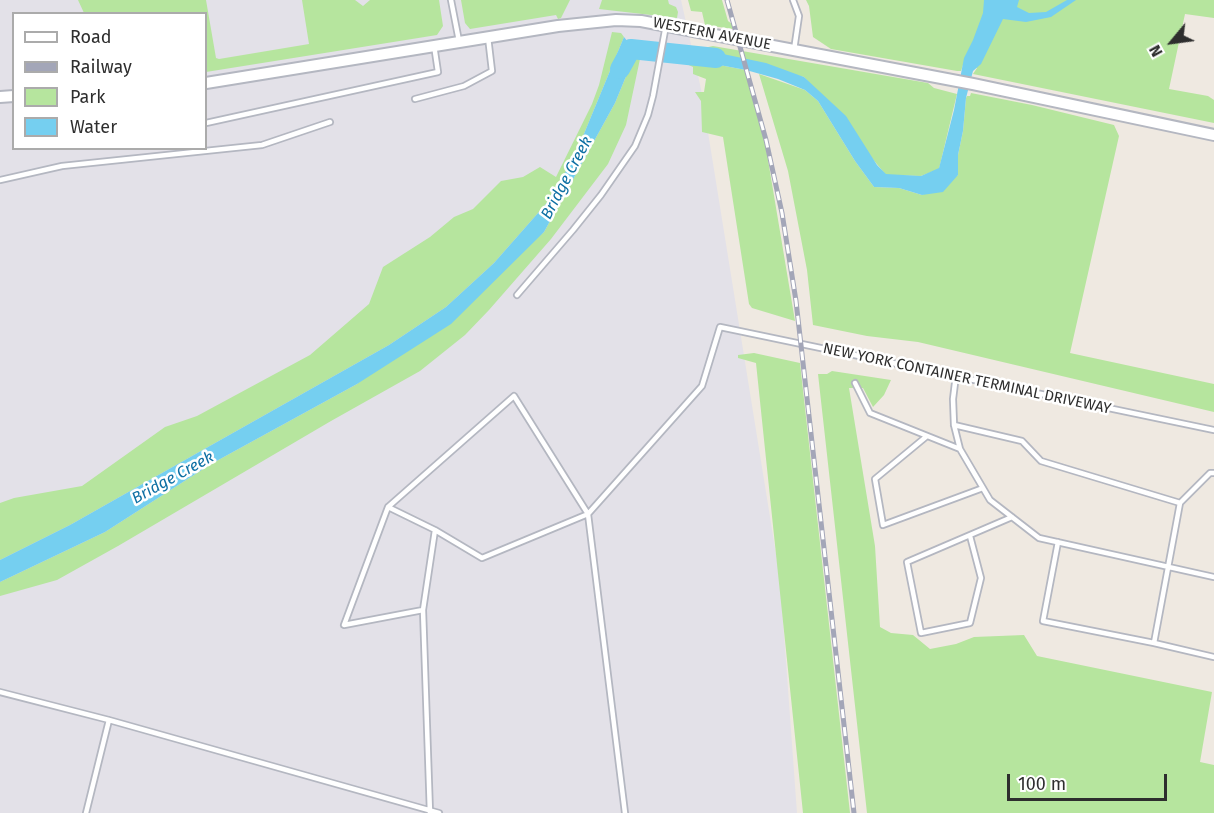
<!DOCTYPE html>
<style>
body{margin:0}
#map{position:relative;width:1214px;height:813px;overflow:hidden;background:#efe9e1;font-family:"Fira Sans",sans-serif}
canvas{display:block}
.legend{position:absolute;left:12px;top:12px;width:195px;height:138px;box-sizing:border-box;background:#fff;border:2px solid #ababab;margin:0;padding:8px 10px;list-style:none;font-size:18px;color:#2e2e2e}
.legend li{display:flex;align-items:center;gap:12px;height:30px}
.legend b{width:30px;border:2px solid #ababab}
.north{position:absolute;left:1142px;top:12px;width:60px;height:60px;-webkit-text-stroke:4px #fff;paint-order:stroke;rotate:241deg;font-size:16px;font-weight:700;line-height:24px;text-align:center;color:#2e2e2e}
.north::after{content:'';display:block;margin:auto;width:21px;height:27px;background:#2e2e2e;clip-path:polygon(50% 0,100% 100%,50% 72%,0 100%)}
.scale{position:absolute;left:1007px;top:774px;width:160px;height:27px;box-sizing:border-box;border:3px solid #2e2e2e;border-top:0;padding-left:8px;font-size:18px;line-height:21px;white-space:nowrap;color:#2e2e2e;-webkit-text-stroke:4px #fff;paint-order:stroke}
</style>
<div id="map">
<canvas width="1214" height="813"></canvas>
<ul class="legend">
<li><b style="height:8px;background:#fff"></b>Road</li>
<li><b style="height:8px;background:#a3a6b8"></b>Railway</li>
<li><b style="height:16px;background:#b6e59e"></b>Park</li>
<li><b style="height:16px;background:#75cff0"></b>Water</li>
</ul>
<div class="north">N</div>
<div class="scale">100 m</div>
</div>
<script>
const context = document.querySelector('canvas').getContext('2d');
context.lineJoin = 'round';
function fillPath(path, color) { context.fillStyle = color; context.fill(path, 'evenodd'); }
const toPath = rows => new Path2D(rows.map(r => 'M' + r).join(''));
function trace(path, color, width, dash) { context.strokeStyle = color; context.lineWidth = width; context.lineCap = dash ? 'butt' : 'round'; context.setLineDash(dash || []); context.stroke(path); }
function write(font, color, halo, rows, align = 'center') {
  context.font = font + ' "Fira Sans",sans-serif'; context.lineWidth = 5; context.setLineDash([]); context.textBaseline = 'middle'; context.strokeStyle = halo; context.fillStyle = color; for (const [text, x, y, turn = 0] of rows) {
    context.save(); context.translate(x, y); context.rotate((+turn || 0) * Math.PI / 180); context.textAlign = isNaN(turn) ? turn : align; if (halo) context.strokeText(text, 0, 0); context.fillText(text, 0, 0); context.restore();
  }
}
fillPath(toPath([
 [0,0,681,0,701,89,780,579,797,813,0,813],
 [14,14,206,14,206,148,14,148]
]), '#e3e1e8');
fillPath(toPath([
 [78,0,206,0,216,58,219,59,309,44,302,0,355,0,363,6,370,0,439,0,443,26,437,35,206,72,206,14,84,13],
 [461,0,570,0,561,18,558,19,556,15,470,29,465,23],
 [602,0,668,0,669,4,676,7,678,12,677,18,599,9],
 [688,0,722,0,728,21,732,24,733,29,705,25,702,12,691,11],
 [806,0,1214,0,1214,18,1185,14,1169,89,1208,96,1214,100,1214,123,973,74,977,68,963,65,961,71,957,71,831,49,813,37,809,6],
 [612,32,621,33,624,37,574,158,546,204,494,263,446,307,389,345,208,447,70,525,0,560,0,503,14,498,82,486,165,427,197,416,310,355,369,304,383,267,430,237,454,217,473,209,501,181,523,177,540,167,556,177,592,104,599,85],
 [713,46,928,83,934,88,957,94,939,169,921,176,886,175,804,77,699,49],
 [636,52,640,59,626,125,608,164,551,239,489,310,465,335,420,371,331,421,118,546,57,580,0,596,0,582,105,532,211,464,357,384,544,232,615,103],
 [682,58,746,70,766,148,795,321,752,308,749,304,723,137,702,132,701,101,695,92,704,92,706,79,693,74,693,67,678,60],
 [759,74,805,90,818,101,855,161,874,187,899,188,922,195,958,175,958,155,963,131,966,98,967,96,970,96,971,93,1032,105,1114,125,1119,136,1070,353,1214,384,1214,412,918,342,867,336,813,325,807,270,788,171],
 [754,353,800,363,850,813,803,813,756,363,738,358,738,355],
 [832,371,891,380,884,395,873,407,863,388,849,388,875,546,880,627,891,633,913,635,930,649,956,644,974,637,1024,635,1037,656,1212,692,1200,762,1214,765,1214,813,867,813,818,374,827,374]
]), '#b6e59e');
fillPath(toPath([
 [984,0,1019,0,1017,7,1029,13,1046,12,1067,0,1076,0,1051,17,1026,22,1003,19,981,64,973,71,966,98,963,131,958,155,958,175,943,192,922,195,899,188,874,187,855,161,818,101,805,90,778,79,746,70,682,58,699,49,766,63,804,77,846,116,877,165,886,174,921,176,939,168,954,110,964,58,973,40,983,13],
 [624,37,636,52,615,103,544,232,451,324,357,384,211,464,105,532,0,582,0,560,70,525,208,447,389,345,446,307,494,263,546,204,574,158]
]), '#75cff0');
trace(toPath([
 [620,69,631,49,716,58]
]), '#75cff0', 20);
const service = toPath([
 [451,0,459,41],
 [793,0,799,16,794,50],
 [415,99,464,86,492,71,488,37],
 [206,123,438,72,434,45],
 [0,180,62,166,262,145,330,122],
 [517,295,573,230,601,195,635,146,648,115,653,96,666,25],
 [855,383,870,413,960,449,954,425,953,399,956,375],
 [954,425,1022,441,1041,461,1180,503,1210,473,1214,473],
 [927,436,875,479,883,525,983,488],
 [960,449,990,500,1039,538,1214,577],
 [1180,503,1154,643,1214,657],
 [388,507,344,625,423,610],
 [435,530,388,507,514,396,588,514,625,813],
 [970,536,981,578,970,623,921,633,907,562,1012,517],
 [1058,542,1043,621,1154,643],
 [0,692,109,720],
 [86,813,109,720,439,813],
 [430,813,423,610,435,530,482,558,588,514,702,386,720,327,1214,430]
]);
const tertiary = toPath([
 [206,83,558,26,616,20,641,21,973,84,1214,135],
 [0,97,14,96]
]);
trace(service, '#b4b7c1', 8);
trace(tertiary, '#b4b7c1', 14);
trace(service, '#fff', 4.5);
trace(tertiary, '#fff', 10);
const rail = toPath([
 [727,0,766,140,782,213,796,301,854,813]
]);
trace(rail, '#a3a6b8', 5);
trace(rail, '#fff', 3, [9]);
write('15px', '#2e2e2e', '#fff', [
 ["WESTERN AVENUE",712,34,11],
 ["NEW YORK CONTAINER TERMINAL DRIVEWAY",967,379,12]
]);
write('italic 16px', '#0d6fa3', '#fff', [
 ["Bridge Creek",567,178,-62],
 ["Bridge Creek",173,478,-29]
]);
</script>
